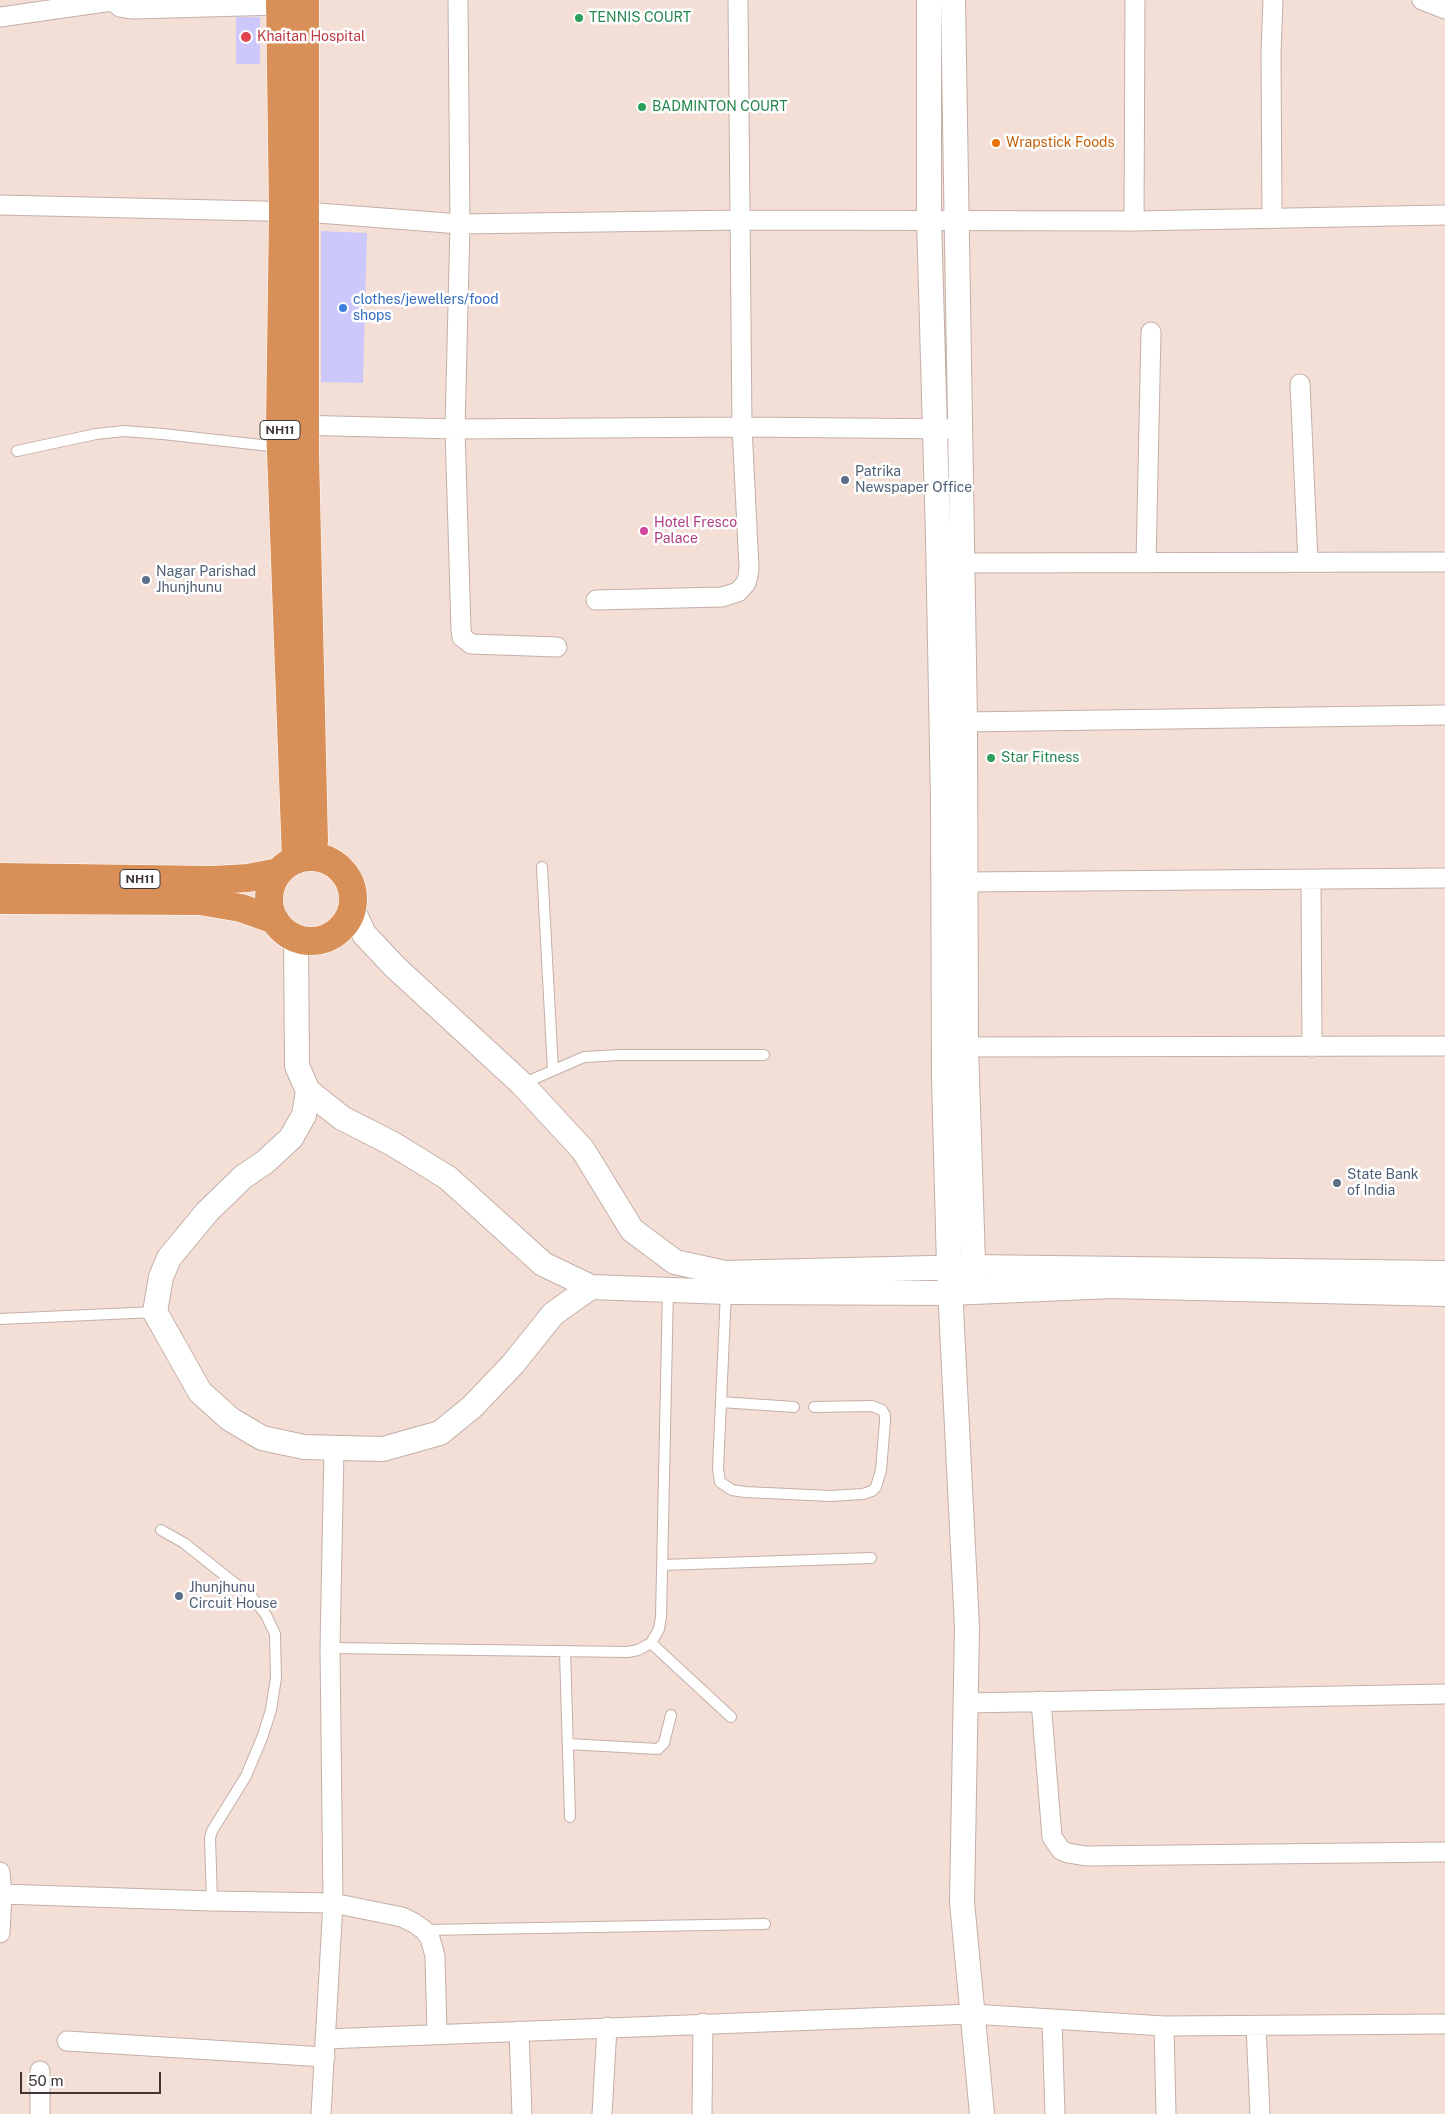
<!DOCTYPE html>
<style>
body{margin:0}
#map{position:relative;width:1445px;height:2114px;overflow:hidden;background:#f4dfd6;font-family:"Public Sans",sans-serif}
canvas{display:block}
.scale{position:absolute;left:20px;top:2072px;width:141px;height:22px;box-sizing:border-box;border:2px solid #3f3633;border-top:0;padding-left:6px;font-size:15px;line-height:18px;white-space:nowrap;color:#3f3633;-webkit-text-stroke:4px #fff;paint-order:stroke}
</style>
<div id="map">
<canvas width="1445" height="2114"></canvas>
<div class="scale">50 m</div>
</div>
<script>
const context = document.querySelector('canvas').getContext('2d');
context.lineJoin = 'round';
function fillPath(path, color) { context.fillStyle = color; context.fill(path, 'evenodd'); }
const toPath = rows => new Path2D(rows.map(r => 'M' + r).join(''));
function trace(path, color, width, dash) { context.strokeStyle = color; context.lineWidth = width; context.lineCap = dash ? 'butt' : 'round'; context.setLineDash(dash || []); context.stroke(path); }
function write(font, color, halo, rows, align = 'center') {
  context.font = font + ' "Public Sans",sans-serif'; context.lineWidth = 5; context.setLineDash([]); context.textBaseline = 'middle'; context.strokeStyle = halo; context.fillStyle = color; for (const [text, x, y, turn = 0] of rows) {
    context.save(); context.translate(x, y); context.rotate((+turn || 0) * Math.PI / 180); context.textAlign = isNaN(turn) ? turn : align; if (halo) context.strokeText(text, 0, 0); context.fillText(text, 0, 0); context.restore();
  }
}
fillPath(toPath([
 [236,17,260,17,260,64,236,64],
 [321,231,367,233,363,383,321,382]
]), '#ccc8fc');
const service = toPath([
 [17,451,96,434,124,431,163,434,279,447],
 [542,867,553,1070],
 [522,1084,584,1057,620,1055,764,1055],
 [726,1292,718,1468,720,1482,732,1490,745,1492,831,1496,863,1494,872,1491,876,1487,881,1470,885,1421,885,1415,882,1410,872,1406,814,1407],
 [0,1319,155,1312],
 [721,1402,794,1407],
 [161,1530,184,1543,252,1597,266,1615,275,1634,276,1678,271,1710,262,1738,246,1776,212,1831,210,1838,212,1901],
 [662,1565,871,1558],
 [651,1643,731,1717],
 [330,1648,628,1652,638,1650,651,1643,659,1629,661,1617,668,1290],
 [565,1651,570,1817],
 [568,1744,658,1749,664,1743,671,1715],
 [424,1930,765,1924]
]);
const minor = toPath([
 [111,0,120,7,133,9,280,5],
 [458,0,460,224,455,429,461,629,462,637,471,644,557,647],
 [1422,0,1445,9],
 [0,17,112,1],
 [0,205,305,212,460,224,740,220,1134,221,1445,215],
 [1272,218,1271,53,1273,0],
 [1134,221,1135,0],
 [1300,384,1308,562],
 [294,425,455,429,742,427,959,429],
 [961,563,1445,562],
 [1146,563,1151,332],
 [596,600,722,597,738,592,746,583,748,576,749,568,742,427,738,0],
 [965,722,1445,715],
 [1311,880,1312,1047],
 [965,882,1445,878],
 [966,1047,1445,1046],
 [1041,1701,1052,1837,1061,1850,1068,1853,1086,1856,1445,1852],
 [966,1703,1445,1694],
 [0,1872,2,1894,0,1933],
 [2,1894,212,1901,333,1903,402,1917,414,1923,424,1930,430,1938,435,1956,437,2034],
 [1052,2020,1055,2114],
 [1164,2026,1166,2114],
 [1256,2026,1260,2114],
 [519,2031,522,2114],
 [325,2039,972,2014,1164,2026,1445,2024],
 [67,2041,325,2057],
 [40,2114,40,2071],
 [321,2114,333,1903,330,1648,334,1449],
 [602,2114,607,2027],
 [702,2114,703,2023]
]);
const tertiary = toPath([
 [929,0,929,219,938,537,943,801,944,1078,949,1267,967,1627,962,1902,982,2114],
 [953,0,965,722,966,1047,974,1292],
 [352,908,364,934,395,967,522,1084,583,1150,632,1230,675,1262,725,1273,972,1267,1445,1273],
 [296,938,297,1066,308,1091,342,1118,393,1144,448,1178,543,1264,591,1287,726,1292,950,1293,1112,1286,1445,1294],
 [308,1091,304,1115,291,1138,265,1162,243,1177,207,1212,169,1258,161,1277,155,1312,200,1392,230,1419,262,1438,304,1447,383,1449,440,1433,472,1407,513,1364,553,1314,591,1287]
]);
const trunk = toPath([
 [280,0,283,212,280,425,296,860],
 [305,0,305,452,314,841],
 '269 899a42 42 0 1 1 84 0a42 42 0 1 1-84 0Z',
 [0,877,213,880,248,878,279,872],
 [0,900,200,901,241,908,275,920]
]);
trace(service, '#c4afa7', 12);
trace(minor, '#c4afa7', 21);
trace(tertiary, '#c4afa7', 26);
trace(trunk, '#fff', 29);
trace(service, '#fff', 10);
trace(minor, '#fff', 19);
trace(tertiary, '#fff', 24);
trace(trunk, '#d88f58', 28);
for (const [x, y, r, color] of [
 [579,18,5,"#2e9e5b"],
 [246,37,6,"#e0444e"],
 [642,107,5,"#2e9e5b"],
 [996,143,5,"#e8710a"],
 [343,308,5,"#3f7fe0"],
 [845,480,5,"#5c6f8a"],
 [644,531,5,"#d1479c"],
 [146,580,5,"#5c6f8a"],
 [991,758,5,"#2e9e5b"],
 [1337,1183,5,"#5c6f8a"],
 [179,1596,5,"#5c6f8a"]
]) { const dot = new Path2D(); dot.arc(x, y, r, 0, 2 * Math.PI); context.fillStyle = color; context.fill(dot); trace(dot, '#fff', 2); }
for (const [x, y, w] of [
 [280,430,40],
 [140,879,40]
]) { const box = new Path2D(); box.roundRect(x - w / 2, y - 9.5, w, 19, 4); context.fillStyle = '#fff'; context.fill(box); trace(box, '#3f3633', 1); }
write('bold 12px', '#3f3633', null, [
 ["NH11",280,430],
 ["NH11",140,879]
]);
write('14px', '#27864d', '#fff', [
 ["TENNIS COURT",589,18],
 ["BADMINTON COURT",652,107],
 ["Star Fitness",1001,758]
], 'left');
write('14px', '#be3a42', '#fff', [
 ["Khaitan Hospital",257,37]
], 'left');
write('14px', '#c56008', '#fff', [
 ["Wrapstick Foods",1006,143]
], 'left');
write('14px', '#366cbe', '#fff', [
 ["clothes/jewellers/food",353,300],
 ["shops",353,316]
], 'left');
write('14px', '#4e5e75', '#fff', [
 ["Patrika",855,472],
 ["Newspaper Office",855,488],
 ["Nagar Parishad",156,572],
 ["Jhunjhunu",156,588],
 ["State Bank",1347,1175],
 ["of India",1347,1191],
 ["Jhunjhunu",189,1588],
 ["Circuit House",189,1604]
], 'left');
write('14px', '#b23c85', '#fff', [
 ["Hotel Fresco",654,523],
 ["Palace",654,539]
], 'left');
</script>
